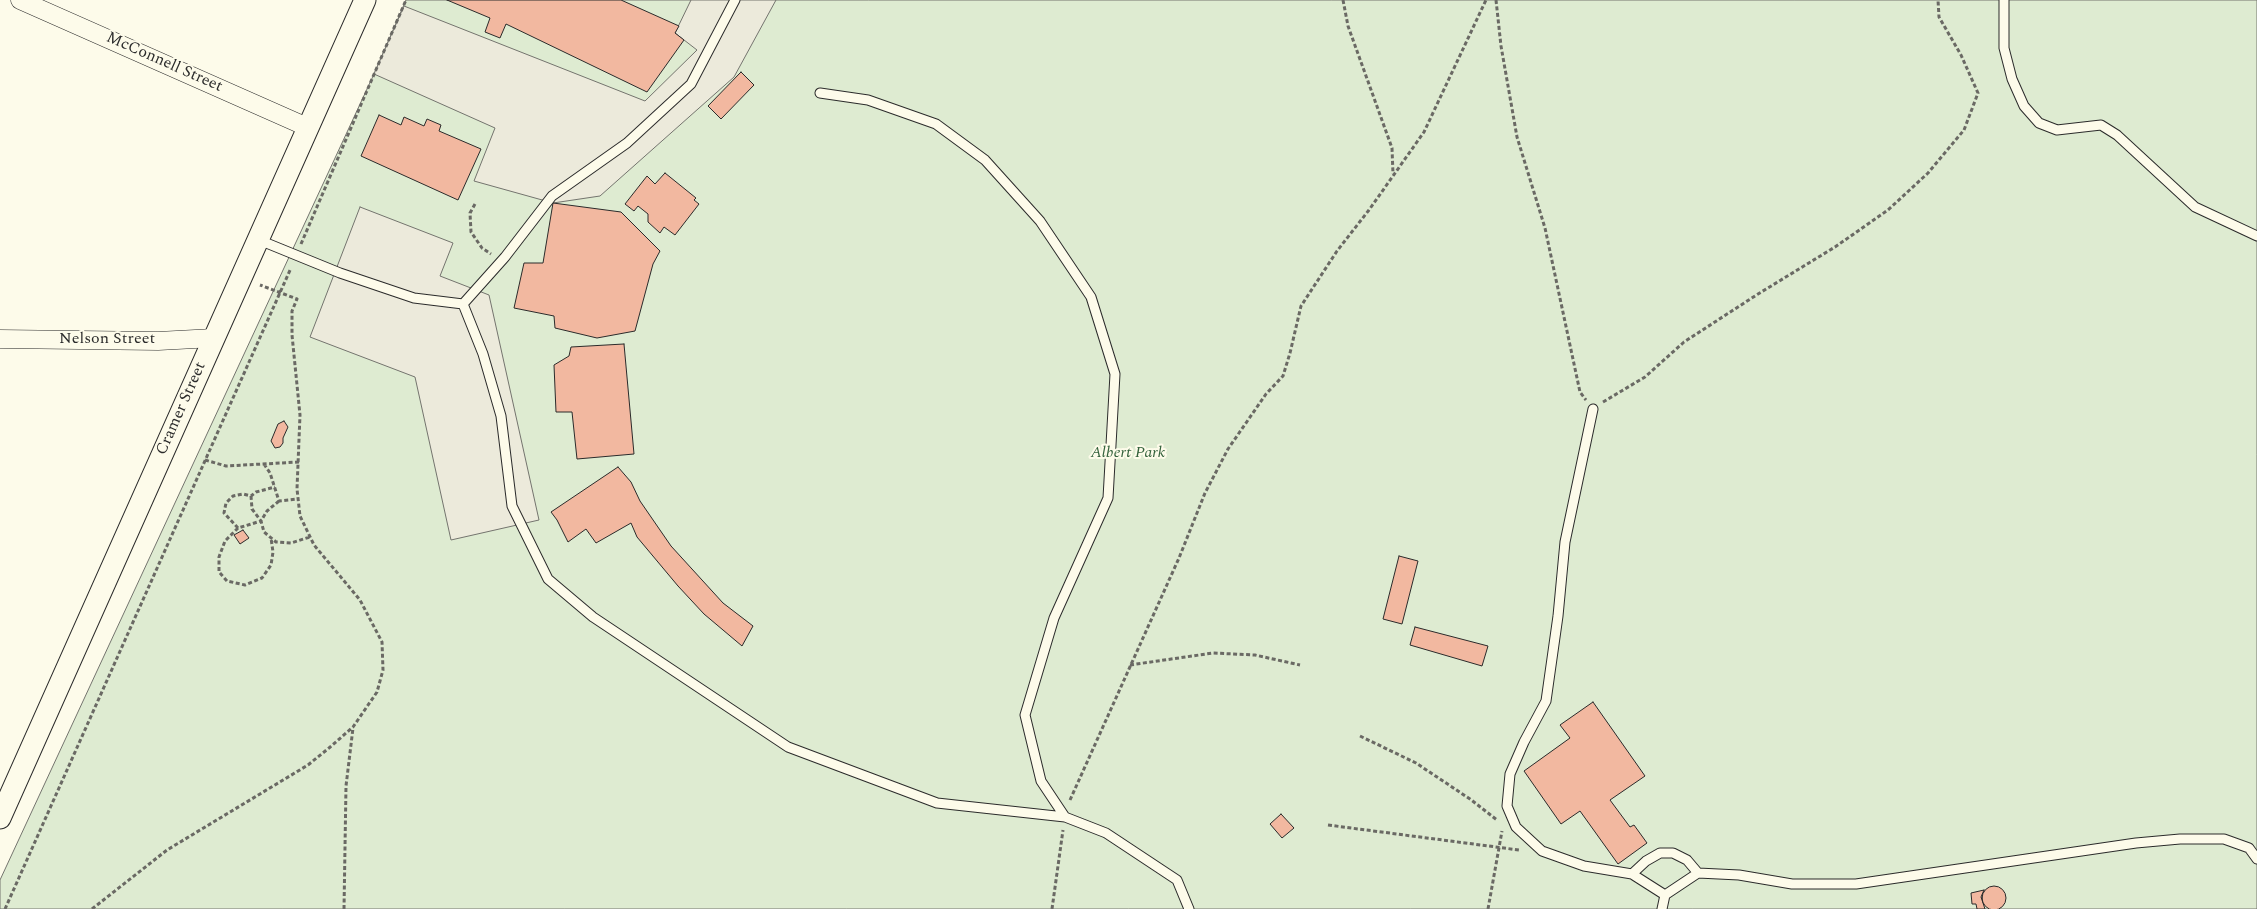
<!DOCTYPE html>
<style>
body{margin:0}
canvas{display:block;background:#fdfbea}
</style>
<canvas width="2257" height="909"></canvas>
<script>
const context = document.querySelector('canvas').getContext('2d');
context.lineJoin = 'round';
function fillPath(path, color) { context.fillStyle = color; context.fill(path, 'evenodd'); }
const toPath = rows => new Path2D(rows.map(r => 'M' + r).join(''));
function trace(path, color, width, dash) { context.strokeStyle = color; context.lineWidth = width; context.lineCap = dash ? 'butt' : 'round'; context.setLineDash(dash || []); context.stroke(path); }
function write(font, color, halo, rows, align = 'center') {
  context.font = font + ' Spectral,serif'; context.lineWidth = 4; context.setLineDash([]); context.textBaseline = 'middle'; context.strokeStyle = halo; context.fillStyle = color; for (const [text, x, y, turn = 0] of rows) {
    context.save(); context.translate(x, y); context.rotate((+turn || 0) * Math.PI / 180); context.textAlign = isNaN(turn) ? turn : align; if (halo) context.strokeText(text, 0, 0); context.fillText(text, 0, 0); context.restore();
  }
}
const green = toPath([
 [406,0,2257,0,2257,909,0,909,0,880,374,74,406,0]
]);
fillPath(green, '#deebd1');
trace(green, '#74746e', 1);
const parking = toPath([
 [691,0,776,0,734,77,600,196,553,203,474,181,495,128,374,74,404,6,645,101,697,50,675,33,691,0],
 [360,207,453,243,440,276,489,295,539,520,451,540,415,377,310,337,360,207]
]);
fillPath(parking, '#eceadb');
trace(parking, '#74746e', 1);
const building = toPath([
 [447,0,621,0,679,26,675,33,684,40,647,92,506,24,500,38,485,32,490,18,447,0],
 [741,72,754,85,721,119,708,106,741,72],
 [379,115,401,125,404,117,424,126,427,119,441,125,439,131,481,149,458,200,361,156,379,115],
 [665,173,696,198,694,200,699,204,675,235,664,227,660,233,648,222,648,214,638,206,634,211,625,204,647,176,655,184,665,173],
 [553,203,621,212,660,251,653,264,635,331,597,338,555,328,554,316,514,308,524,263,543,263,553,203],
 [624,344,634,454,577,459,572,412,556,412,554,365,569,356,571,347,624,344],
 [284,421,288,427,283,438,283,443,280,447,275,448,271,441,278,424,284,421],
 [618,467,631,482,640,501,671,546,723,603,753,626,742,646,704,614,678,586,637,537,631,523,596,543,586,529,568,542,557,520,551,512,618,467],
 [243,530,249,538,240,544,234,535,243,530],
 [1399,556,1418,561,1402,624,1383,619,1399,556],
 [1415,627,1488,646,1482,666,1410,645,1415,627],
 [1593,702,1645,776,1610,800,1630,827,1634,825,1647,843,1618,864,1580,811,1561,824,1524,771,1570,738,1560,725,1593,702],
 [1281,814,1294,828,1282,838,1270,824,1281,814],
 '1982 898a12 12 0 1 1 24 0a12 12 0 1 1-24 0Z',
 [1984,890,1981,897,1985,909,1977,909,1976,904,1972,904,1971,893,1984,890]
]);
fillPath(building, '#f2b8a0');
trace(building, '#2b2b2b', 1);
const service = toPath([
 [2004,0,2004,48,2012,79,2024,106,2039,123,2057,130,2101,125,2117,135,2195,207,2257,236],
 [820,93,868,100,936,124,985,160,1040,221,1091,297,1115,374,1108,498,1054,618,1025,715,1041,781,1065,817],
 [259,240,340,273,414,298,463,304,483,354,501,416,512,506,548,579,593,617,788,747,937,803,1065,817,1106,833,1177,880,1189,909],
 [463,304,505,257,552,196,627,143,691,84,735,0],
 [1593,409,1565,542,1558,616,1546,701,1524,742,1510,774,1507,806,1516,827,1542,851,1584,866,1632,874,1665,895],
 [1632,874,1646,861,1660,853,1673,853,1687,860,1698,873],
 [1662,909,1665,895,1698,873,1739,875,1792,884,1856,884,2136,843,2180,839,2224,839,2249,848,2257,859]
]);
const minor = toPath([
 [20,0,307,127],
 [0,339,158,341,214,338]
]);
const tertiary = toPath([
 [0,818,365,0]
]);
trace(service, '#2b2b2b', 11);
trace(minor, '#2b2b2b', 19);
trace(tertiary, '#2b2b2b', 23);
trace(toPath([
 [1343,0,1348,26,1392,148,1393,174],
 [1496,0,1501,46,1517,137,1545,228,1580,392,1586,400],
 [475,204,470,213,471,232,482,248,491,254],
 [301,244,406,0],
 [1603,402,1645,377,1684,342,1758,294,1835,247,1888,210,1928,173,1964,130,1978,93,1961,55,1939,17,1938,0],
 [205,460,226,466,299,462],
 [264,464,270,473,279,501,298,499],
 [251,496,252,509,261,521,238,528,225,541,219,557,219,572,227,581,245,585,262,578,271,565,273,552,271,538],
 [279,501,267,511,261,521,264,532,276,542,291,543,310,537],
 [238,528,224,513,226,503,233,496,243,494,251,496,256,492,275,487],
 [1130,665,1213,653,1255,655,1300,665],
 [1360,736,1416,763,1470,799,1497,820],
 [1070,800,1179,558,1205,493,1228,449,1266,394,1283,376,1290,353,1301,306,1337,251,1369,210,1424,132,1486,0],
 [1328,825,1519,850],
 [5,909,291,268],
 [92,909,167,850,308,765,329,748,353,727,377,692,383,670,382,642,360,600,314,545,300,516,297,489,300,415,292,335,292,311,297,299,260,285],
 [344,909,346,786,353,728],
 [1052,909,1063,830],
 [1488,909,1502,831]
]), '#6a6964', 3, [4, 2.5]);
trace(service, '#fdfbea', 9);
trace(minor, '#fdfbea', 18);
trace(tertiary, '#fdfbea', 21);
write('16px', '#2b2b2b', '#fdfbea', [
 ["McConnell Street",164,63,24],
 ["Nelson Street",107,340],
 ["Cramer Street",182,409,-66]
]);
write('italic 16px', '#34623c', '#fdfbea', [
 ["Albert Park",1128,454]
]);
</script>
